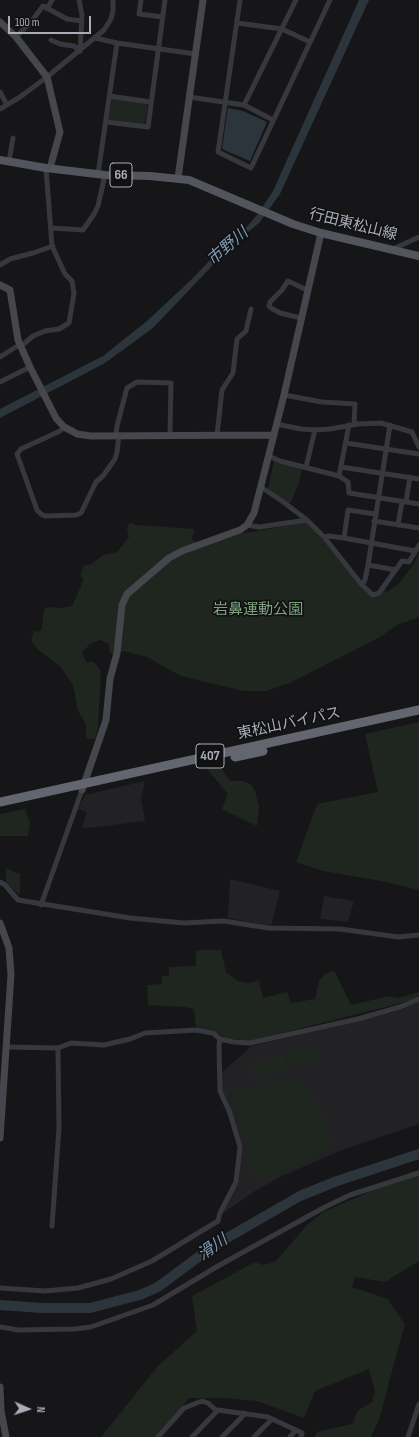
<!DOCTYPE html>
<meta charset="utf-8">
<style>
body{margin:0}
#map{position:relative;width:419px;height:1437px;overflow:hidden;background:#161618;font-family:"Sofia Sans Condensed",sans-serif}
canvas{display:block}
.north{position:absolute;left:8px;top:1389px;width:40px;height:40px;-webkit-text-stroke:3px #111113;paint-order:stroke;rotate:93deg;font-size:11px;font-weight:700;line-height:16px;text-align:center;color:#a8adb8}
.north::after{content:'';display:block;margin:auto;width:14px;height:18px;background:#a8adb8;clip-path:polygon(50% 0,100% 100%,50% 72%,0 100%)}
.scale{position:absolute;left:8px;top:16px;width:83px;height:18px;box-sizing:border-box;border:2px solid #a8adb8;border-top:0;padding-left:5px;font-size:12px;line-height:14px;white-space:nowrap;color:#a8adb8;-webkit-text-stroke:3px #111113;paint-order:stroke}
</style>
<div id="map">
<canvas width="419" height="1437"></canvas>
<div class="north">N</div>
<div class="scale">100 m</div>
</div>
<script>
const context = document.querySelector('canvas').getContext('2d');
context.lineJoin = 'round';
function fillPath(path, color) { context.fillStyle = color; context.fill(path, 'evenodd'); }
const toPath = rows => new Path2D(rows.map(r => 'M' + r).join(''));
function trace(path, color, width, dash) { context.strokeStyle = color; context.lineWidth = width; context.lineCap = dash ? 'butt' : 'round'; context.setLineDash(dash || []); context.stroke(path); }
function write(font, color, halo, rows, align = 'center') {
  context.font = font + ' "Sofia Sans Condensed","Noto Sans JP",sans-serif'; context.lineWidth = 3.5; context.setLineDash([]); context.textBaseline = 'middle'; context.strokeStyle = halo; context.fillStyle = color; for (const [text, x, y, turn = 0] of rows) {
    context.save(); context.translate(x, y); context.rotate((+turn || 0) * Math.PI / 180); context.textAlign = isNaN(turn) ? turn : align; if (halo) context.strokeText(text, 0, 0); context.fillText(text, 0, 0); context.restore();
  }
}
fillPath(toPath([
 [145,781,141,798,145,821,96,827,82,828,87,812,78,809,85,795],
 [230,879,280,891,271,926,228,918],
 [324,896,354,901,348,922,320,919],
 [419,1002,419,1124,342,1150,282,1176,255,1191,225,1212,223,1211,238,1182,242,1148,222,1092,222,1072,252,1046,394,1012]
]), '#222225');
fillPath(toPath([
 [112,98,148,103,145,122,144,125,110,120,108,119],
 [274,460,279,463,302,469,300,480,290,504,268,490],
 [307,522,372,596,384,589,387,592,399,583,414,564,419,552,419,617,395,626,380,637,292,682,266,691,244,691,181,676,147,657,123,651,113,654,110,653,109,648,109,644,100,640,90,644,82,653,87,663,93,661,101,671,98,727,95,739,89,739,86,737,86,724,78,711,73,685,60,666,37,649,31,640,34,631,39,632,42,628,44,610,47,607,62,608,72,606,82,584,83,578,80,576,84,565,90,565,103,555,117,552,129,537,127,529,128,524,132,523,136,525,195,529,191,540,207,545,240,534],
 [419,722,419,890,381,881,323,871,296,862,317,804,378,792,365,734],
 [206,768,222,769,230,781,242,781,250,784,255,791,259,806,257,826,222,809,228,794],
 [25,809,30,823,28,836,0,836,0,814],
 [6,868,20,874,20,895,6,883],
 [198,950,221,950,226,972,238,981,249,983,259,980,263,998,287,992,291,1003,315,999,319,981,324,975,334,970,351,1005,389,996,398,998,419,992,419,997,398,1004,249,1041,225,1038,213,1030,196,1027,194,1009,184,1007,148,1005,147,985,162,984,162,976,169,976,169,967,196,966,196,952],
 [318,1044,322,1060,290,1068,286,1052],
 [283,1055,287,1071,255,1080,250,1063],
 [289,1079,300,1082,309,1091,315,1100,327,1123,333,1145,264,1181,254,1176,231,1094,253,1087],
 [419,1170,419,1261,385,1282,355,1277,352,1287,388,1299,405,1325,396,1356,380,1417,371,1437,315,1437,317,1432,352,1424,358,1410,372,1402,375,1391,369,1369,315,1391,304,1418,257,1401,224,1398,189,1398,156,1437,101,1437,157,1367,197,1331,192,1296,255,1262,263,1265,275,1262,308,1224,323,1212,365,1194,409,1173]
]), '#1e261f');
fillPath(toPath([
 [359,0,369,0,280,194,259,223,230,247,153,328,105,363,0,418,0,409,103,356,147,321,192,279,229,240,245,229,257,215,273,191],
 [228,108,243,111,267,122,250,161,224,150,222,148]
]), '#2c353c');
trace(toPath([
 [0,1305,42,1308,90,1308,140,1295,158,1287,197,1258,227,1238,300,1196,337,1181,419,1154]
]), '#2c353c', 10);
trace(toPath([
 [79,0,82,15,80,51],
 [141,0,139,14,163,17],
 [240,0,218,152,251,168,330,0],
 [47,9,52,0],
 [237,23,282,29,310,42],
 [16,37,31,22,43,6,67,19,82,21],
 [95,38,117,43,196,54],
 [51,40,60,44,74,46,80,51],
 [0,92,7,105],
 [109,96,151,102],
 [189,97,244,105,273,120],
 [244,105,296,0],
 [0,109,20,97,47,77,104,30,111,19,113,11,113,0],
 [106,122,148,127,165,0],
 [9,161,13,138],
 [98,174,117,43],
 [52,228,83,230,94,214,98,206,105,175],
 [393,249,419,237],
 [0,265,10,259,33,253,53,246],
 [301,318,280,313,271,308,269,306,270,302,282,290,288,281,307,290],
 [20,347,33,336,45,331,59,329,69,323,74,293,72,281,65,274,52,246,46,168],
 [0,357,19,345],
 [0,382,30,367],
 [284,395,322,402,355,404,354,424],
 [276,424,301,429,315,430,330,429,358,424,381,423,412,432,419,447],
 [349,425,339,476,348,482,349,493,419,504],
 [64,427,60,431,21,449,17,454,37,510,41,514,45,516,76,515,81,513,96,482,103,476,115,459,117,452,119,435],
 [116,435,117,426,127,388,137,382,171,383,170,435],
 [217,435,222,390,233,373,237,339,246,331,251,309],
 [346,443,419,454],
 [269,456,280,461,339,476],
 [306,467,315,430],
 [341,467,419,479],
 [261,487,282,501,307,520],
 [406,502,410,477],
 [374,521,419,528],
 [247,525,259,527,307,520,324,537,362,585,373,595,379,593,402,561,409,562,419,545],
 [398,525,402,502],
 [324,537,329,536,344,538,415,551],
 [344,538,348,510,375,514],
 [368,565,396,570],
 [362,585,365,580,368,565,390,425],
 [0,882,5,885,18,900,130,918,184,923,224,921,268,928,340,929,398,937,419,935],
 [41,905,82,790],
 [6,1047,58,1048,71,1043,104,1045,130,1039,145,1033,196,1030,213,1033,220,1039,234,1042,250,1043,358,1019,400,1007,419,999],
 [52,1226,59,1128,58,1048],
 [0,1288,45,1291,78,1288,111,1279,152,1261,218,1221,220,1213,236,1182,240,1147,230,1113,220,1091,219,1045,220,1039],
 [0,1327,19,1330,74,1329,91,1327,153,1305,218,1266,325,1207,350,1195,419,1173],
 [158,1437,184,1408,202,1401,208,1403,217,1411],
 [192,1437,218,1410,268,1417,302,1433,301,1437],
 [222,1437,242,1417,244,1413],
 [254,1437,272,1419],
 [290,1437,296,1430],
 [408,1437,419,1404]
]), '#37383d', 5);
trace(toPath([
 [0,22,16,37,47,77,60,132,50,168],
 [178,178,203,0],
 [0,285,10,290,18,340,30,367,56,418,64,427,72,431,77,434,91,436,274,435],
 [82,790,106,720,110,679,117,653,122,605,127,594,169,558,182,551,240,530,247,525,254,513,284,395,321,233],
 [0,923,9,948,11,975,0,1138],
 [0,1387,1,1411,6,1437]
]), '#45474d', 7);
trace(toPath([
 [0,160,46,168,105,175,150,176,189,180,293,224,321,233,419,256]
]), '#53555c', 8);
trace(toPath([
 [235,757,263,751],
 [0,802,419,710]
]), '#63666e', 9);
for (const [x, y, w] of [
 [121,175,22],
 [210,756,28]
]) { const box = new Path2D(); box.roundRect(x - w / 2, y - 12, w, 24, 3); context.fillStyle = '#111113'; context.fill(box); trace(box, '#a8adb8', 1); }
write('bold 14px', '#a8adb8', null, [
 ["66",121,175],
 ["407",210,756]
]);
write('15px', '#a8adb8', '#111113', [
 ["行田東松山線",353,225,14],
 ["東松山バイパス",289,724,-12]
]);
write('15px', '#7fa381', '#111113', [
 ["岩鼻運動公園",258,610]
]);
write('italic 16px', '#7f9bb3', '#111113', [
 ["市野川",228,247,-41],
 ["滑川",213,1248,-35]
]);
</script>
